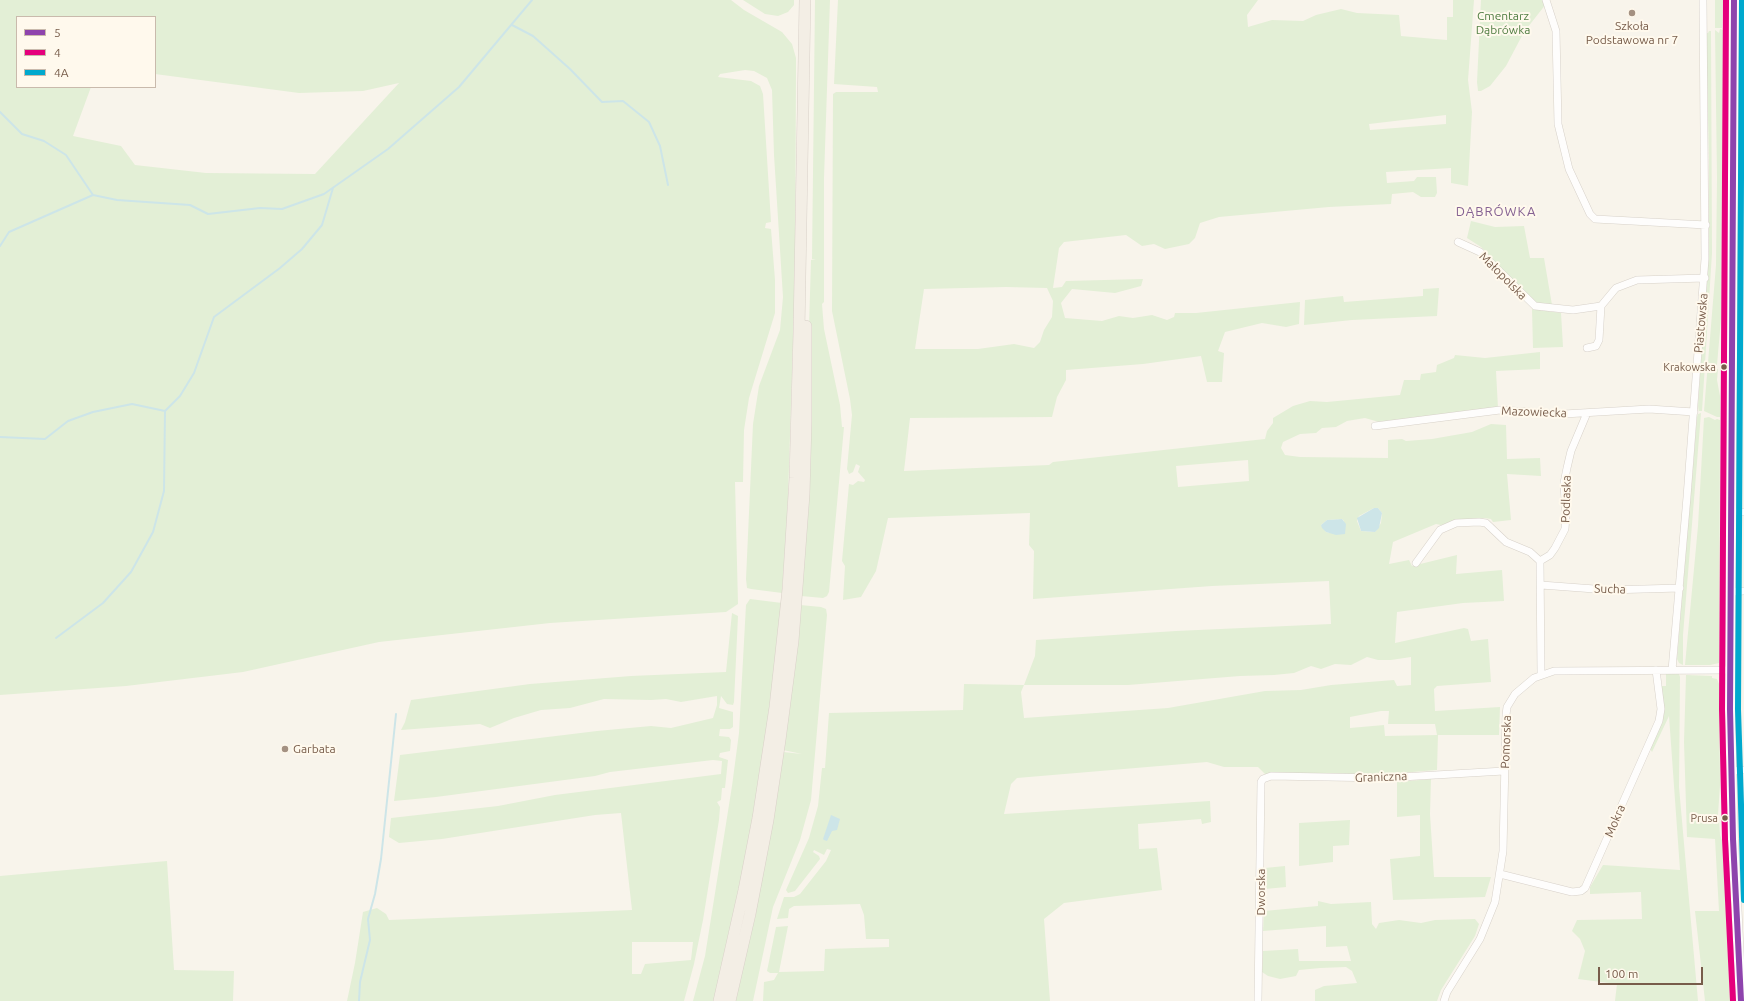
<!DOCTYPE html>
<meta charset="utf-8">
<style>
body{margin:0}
#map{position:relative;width:1744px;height:1001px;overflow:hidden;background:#f8f4eb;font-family:Ubuntu,sans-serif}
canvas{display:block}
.legend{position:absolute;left:16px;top:16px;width:140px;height:72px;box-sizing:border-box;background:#fff9ed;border:1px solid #c9baac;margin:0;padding:5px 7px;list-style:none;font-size:12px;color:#775c4a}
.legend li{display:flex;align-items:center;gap:8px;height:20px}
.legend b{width:20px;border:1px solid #c9baac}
.scale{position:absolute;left:1598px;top:967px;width:105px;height:18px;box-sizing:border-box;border:2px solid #775c4a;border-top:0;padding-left:5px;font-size:12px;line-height:14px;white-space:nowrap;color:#775c4a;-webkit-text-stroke:3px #fff9ed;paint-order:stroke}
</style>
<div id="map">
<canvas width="1744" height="1001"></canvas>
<ul class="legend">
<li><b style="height:5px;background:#8e44ad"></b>5</li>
<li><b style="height:5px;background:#e5007d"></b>4</li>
<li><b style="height:5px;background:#00a9ce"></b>4A</li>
</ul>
<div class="scale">100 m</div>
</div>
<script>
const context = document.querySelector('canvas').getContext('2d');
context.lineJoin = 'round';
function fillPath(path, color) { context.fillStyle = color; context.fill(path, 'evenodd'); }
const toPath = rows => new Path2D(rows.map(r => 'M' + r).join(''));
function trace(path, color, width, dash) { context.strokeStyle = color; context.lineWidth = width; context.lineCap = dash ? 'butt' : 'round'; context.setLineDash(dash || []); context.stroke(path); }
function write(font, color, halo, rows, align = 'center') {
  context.font = font + ' Ubuntu,sans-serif'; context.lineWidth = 4; context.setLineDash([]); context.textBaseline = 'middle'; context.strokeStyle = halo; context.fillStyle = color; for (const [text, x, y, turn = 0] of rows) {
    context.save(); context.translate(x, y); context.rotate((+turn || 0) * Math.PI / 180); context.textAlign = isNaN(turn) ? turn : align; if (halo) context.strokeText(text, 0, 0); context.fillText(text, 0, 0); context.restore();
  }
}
fillPath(toPath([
 [0,0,731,0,744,10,782,32,792,44,796,58,796,73,795,283,787,527,782,593,751,589,747,588,746,579,753,424,759,386,780,330,783,297,774,155,772,90,767,78,754,71,745,70,720,74,718,77,751,81,760,86,763,94,771,222,766,223,765,228,771,229,775,280,775,313,749,398,744,430,743,482,735,482,738,604,726,612,550,623,379,642,243,672,126,686,0,695],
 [17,17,155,17,155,74,299,93,363,91,399,83,315,174,206,173,135,165,121,146,73,136,91,87,17,87],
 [743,0,794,0,794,5,788,12,778,16,765,14],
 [815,0,830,0,824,178,824,302,822,304,824,329,840,405,842,427,844,427,829,592,827,596,823,598,801,596,811,260,816,259,812,259],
 [838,0,1258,0,1247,15,1248,27,1272,20,1303,21,1316,15,1341,9,1357,13,1399,15,1401,36,1447,40,1447,17,1453,17,1453,0,1474,0,1468,80,1472,112,1468,186,1451,183,1451,168,1386,172,1387,183,1414,181,1417,177,1436,177,1437,193,1435,197,1421,197,1413,192,1392,194,1391,204,1329,207,1219,217,1200,223,1195,238,1189,244,1165,249,1154,244,1142,246,1126,235,1064,242,1059,248,1053,288,1062,287,1066,281,1143,279,1141,286,1115,293,1072,289,1061,303,1065,318,1102,321,1119,316,1133,318,1152,315,1167,320,1174,317,1175,313,1196,313,1300,302,1299,324,1286,327,1262,323,1225,332,1218,351,1224,353,1222,382,1207,382,1201,356,1143,364,1066,370,1066,380,1057,397,1052,417,910,418,904,471,1049,465,1053,462,1265,439,1267,431,1273,423,1273,418,1293,406,1310,401,1327,402,1400,395,1404,380,1420,380,1421,374,1436,372,1437,365,1454,358,1455,355,1485,358,1540,352,1540,369,1496,371,1498,408,1379,422,1365,418,1347,421,1336,427,1322,428,1316,433,1300,434,1283,442,1281,448,1285,455,1300,457,1388,458,1388,440,1402,439,1406,441,1432,439,1472,432,1491,424,1506,425,1507,459,1540,458,1541,476,1507,474,1511,520,1493,522,1491,519,1484,518,1441,525,1436,524,1393,542,1389,564,1409,560,1412,566,1457,555,1456,574,1502,570,1504,601,1463,603,1397,612,1395,643,1464,628,1468,629,1471,641,1488,639,1491,682,1437,686,1434,689,1435,711,1500,707,1499,735,1438,735,1437,770,1350,777,1266,775,1258,767,1224,767,1207,762,1017,778,1011,784,1004,814,1210,801,1211,822,1202,824,1201,819,1138,824,1139,849,1157,848,1162,890,1064,903,1044,919,1050,1001,763,1001,764,982,774,980,778,973,770,973,767,971,776,927,788,926,779,972,824,971,825,949,889,947,889,939,866,939,864,915,860,904,794,906,789,909,788,918,777,919,784,897,794,897,800,894,826,861,831,850,827,849,824,855,814,850,813,852,819,856,820,859,795,891,788,893,786,890,809,838,818,806,822,768,825,768,829,713,963,710,964,684,1024,685,1035,656,1036,640,1176,631,1331,624,1329,581,1212,586,1033,599,1034,551,1029,545,1030,513,888,518,876,571,861,597,843,600,845,566,842,561,849,484,853,485,858,481,864,482,865,480,858,472,860,466,856,464,853,472,849,474,847,469,852,415,850,399,832,311,833,94,836,92,878,92,877,87,834,84],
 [1446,115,1446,124,1370,130,1369,124],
 [1006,287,1047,288,1053,301,1052,317,1044,330,1040,342,1034,348,1014,344,978,349,915,349,924,289],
 [1248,460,1249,481,1178,487,1176,466],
 [1374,508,1378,508,1382,513,1381,523,1375,532,1361,531,1357,521,1359,516],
 [1342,519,1344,521,1330,533,1326,532,1321,525,1327,520],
 [1367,657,1378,660,1391,660,1411,657,1411,685,1397,686,1394,680,1331,685,1301,690,1265,691,1168,708,1024,718,1021,692,1024,685,1128,685,1240,676,1274,675,1294,673,1311,666,1321,669,1335,664,1351,665],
 [1381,711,1389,711,1388,724,1435,724,1437,735,1385,736,1384,725,1350,728,1350,717],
 [1481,0,1544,0,1546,4,1524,32,1506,66,1490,86,1481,91,1478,91,1477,82],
 [1715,0,1723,0,1722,28,1715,28],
 [1720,29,1723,30,1721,319,1717,365,1714,365,1713,368,1718,369,1717,380,1720,396,1720,417,1717,417,1704,411,1716,265,1717,178,1715,30,1719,33],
 [1709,31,1711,31,1712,253,1702,411,1699,411,1699,413,1698,406,1709,240,1709,161,1706,33,1708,33],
 [1471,221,1495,227,1524,226,1530,258,1544,258,1552,305,1535,304,1481,247,1467,238],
 [1439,288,1437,316,1352,320,1304,325,1305,300,1343,296,1344,302,1423,296,1423,289],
 [1532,309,1561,313,1563,347,1533,348],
 [1701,413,1683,635,1683,665,1679,663,1677,659,1697,417,1698,414],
 [1709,417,1715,420,1717,419,1720,420,1719,663,1710,665,1685,665,1698,526,1704,418],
 [750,599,782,603,763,760,744,869,715,1001,693,1001,705,956,732,786,739,733,746,605],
 [800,605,821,607,826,609,827,615,811,800,800,840,773,907,753,1001,735,1001,769,839,783,752,802,754,783,750],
 [732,613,738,616,734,702,733,705,727,704,721,696,719,708,733,712,733,727,730,729,720,729,719,736,729,737,731,740,730,751,720,753,719,757,728,760,725,788,722,788,721,800,717,802,720,807,719,820,703,920,694,964,684,1001,347,1001,355,963,363,912,377,908,386,914,389,920,632,910,621,813,595,815,442,839,399,843,389,837,391,818,498,806,555,795,721,774,722,761,713,760,610,772,595,776,436,797,394,801,400,755,597,731,651,726,671,728,713,718,717,705,717,696,681,702,666,699,651,700,604,699,570,708,541,710,514,718,490,728,480,724,401,730,405,722,411,700,530,684,631,676,726,672],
 [632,942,693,942,691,960,645,964,641,974,632,974],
 [1666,674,1679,674,1680,677,1679,787,1698,1001,1615,1001,1617,984,1578,979,1585,951,1580,939,1572,931,1577,920,1642,919,1641,892,1590,894,1590,887,1603,865,1680,870,1669,716,1652,752,1649,747,1663,714,1659,686,1666,686],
 [1686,675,1712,676,1712,678,1717,679,1719,684,1720,785,1718,815,1716,815,1716,820,1719,820,1720,835,1723,843,1730,1001,1705,1001,1695,911,1719,911,1715,839,1687,837,1684,742],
 [1431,779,1430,814,1434,877,1491,877,1485,897,1393,900,1390,859,1420,856,1420,815,1397,817,1397,782],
 [1350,820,1349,845,1333,846,1333,862,1299,866,1299,823],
 [167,861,174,970,234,971,233,1001,0,1001,0,876],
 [1285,866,1286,887,1265,889,1265,868],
 [1318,901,1331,904,1371,902,1372,924,1376,929,1379,923,1399,920,1421,923,1435,920,1475,919,1479,924,1475,936,1441,990,1437,1001,1315,1001,1315,990,1324,986,1357,983,1352,971,1346,967,1320,968,1299,970,1296,976,1280,979,1268,976,1262,972,1263,951,1298,949,1299,961,1351,961,1347,946,1326,947,1326,926,1263,931,1264,911,1318,906]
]), '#e3efd6');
fillPath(toPath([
 [1374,508,1378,508,1382,513,1379,528,1375,532,1361,531,1357,518],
 [1342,519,1346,524,1345,534,1336,535,1326,532,1322,528,1321,525,1327,520],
 [831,815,840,819,837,830,832,831,827,841,824,840,823,839]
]), '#cde5e8');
trace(toPath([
 [512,25,533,36,570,69,602,102,623,101,649,122,660,146,668,185],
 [0,112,22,134,44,141,66,155,93,195,117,200,190,205,208,214,260,208,282,209,324,194,388,149,459,87,532,0],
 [0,246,9,232,93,195],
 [0,437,45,439,68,421,93,412,132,404,165,411,180,396,194,373,214,317,280,268,302,249,322,225,333,188],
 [56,638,103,603,131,572,153,532,164,491,165,411],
 [359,1001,360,982,370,940,368,919,375,894,381,859,396,714]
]), '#cde5e8', 2);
const minor = toPath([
 [1546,0,1556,31,1558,124,1569,169,1590,214,1595,219,1706,225],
 [1458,242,1480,252,1535,306,1573,310,1601,306,1616,288,1637,280,1705,278],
 [1587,348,1596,346,1599,340,1601,306],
 [1375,426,1500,410,1564,414,1649,409,1694,412],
 [1730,512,1744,512],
 [1540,561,1550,555,1555,548,1565,529,1566,516,1564,483,1567,468,1571,451,1587,413],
 [1540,561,1541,674],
 [1416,563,1440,530,1456,523,1479,522,1486,523,1506,542,1530,552,1540,561],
 [1541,585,1608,590,1680,588],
 [1730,592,1744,591],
 [1672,670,1687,497,1705,259,1703,0],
 [1731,771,1744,770],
 [1500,874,1572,892,1581,891,1585,888,1659,721,1661,709,1656,670],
 [1258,1001,1261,782,1263,779,1271,776,1384,778,1504,771],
 [1444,1001,1447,992,1480,939,1495,902,1503,851,1506,715,1507,707,1515,694,1534,678,1554,671,1730,670]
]);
const secondary = toPath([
 [1734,0,1730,709,1733,839,1741,1001]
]);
const primary = toPath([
 [719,1001,744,890,758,818,775,707,788,589,795,478,799,332,805,0],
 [730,1001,750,914,768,820,780,740,793,641,804,494,806,422,806,326]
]);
trace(minor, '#d7d1c9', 8);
trace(secondary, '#d8d1c9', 11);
trace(primary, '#d9d1c9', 12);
trace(minor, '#fefdfc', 7);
trace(secondary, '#fefdfc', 10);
trace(primary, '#f3eee5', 11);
trace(toPath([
 [1734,0,1730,709,1733,839,1741,1001]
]), '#8e44ad', 6);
trace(toPath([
 [1726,0,1722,709,1725,839,1733,1001]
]), '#e5007d', 6);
trace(toPath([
 [1742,0,1738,709,1744,900]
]), '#00a9ce', 6);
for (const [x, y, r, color] of [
 [1632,13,4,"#a49182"],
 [1724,367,3.5,"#775c4a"],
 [285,749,4,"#a49182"],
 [1725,818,3.5,"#775c4a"]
]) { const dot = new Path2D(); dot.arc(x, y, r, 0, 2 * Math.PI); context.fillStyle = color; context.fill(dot); trace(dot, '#fff9ed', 1.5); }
write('11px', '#775c4a', '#fff9ed', [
 ["Krakowska",1716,367],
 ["Prusa",1718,818]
], 'right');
write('12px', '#507d42', '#fff9ed', [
 ["Cmentarz",1503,16],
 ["Dąbrówka",1503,30]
]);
write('12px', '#775c4a', '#fff9ed', [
 ["Szkoła",1632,26],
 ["Podstawowa nr 7",1632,40],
 ["Garbata",293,749,"left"]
]);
write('12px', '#775c4a', '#fff9ed', [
 ["Małopolska",1503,276,45],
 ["Piastowska",1701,323,-85],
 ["Mazowiecka",1534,412,2],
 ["Podlaska",1566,499,-88],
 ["Sucha",1610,589,2],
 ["Pomorska",1506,742,-88],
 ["Graniczna",1381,777,-2],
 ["Mokra",1615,821,-67],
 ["Dworska",1261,892,-90]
]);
context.letterSpacing = '1px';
write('13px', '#856293', '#fff9ed', [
 ["DĄBRÓWKA",1496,212]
]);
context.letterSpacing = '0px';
</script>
